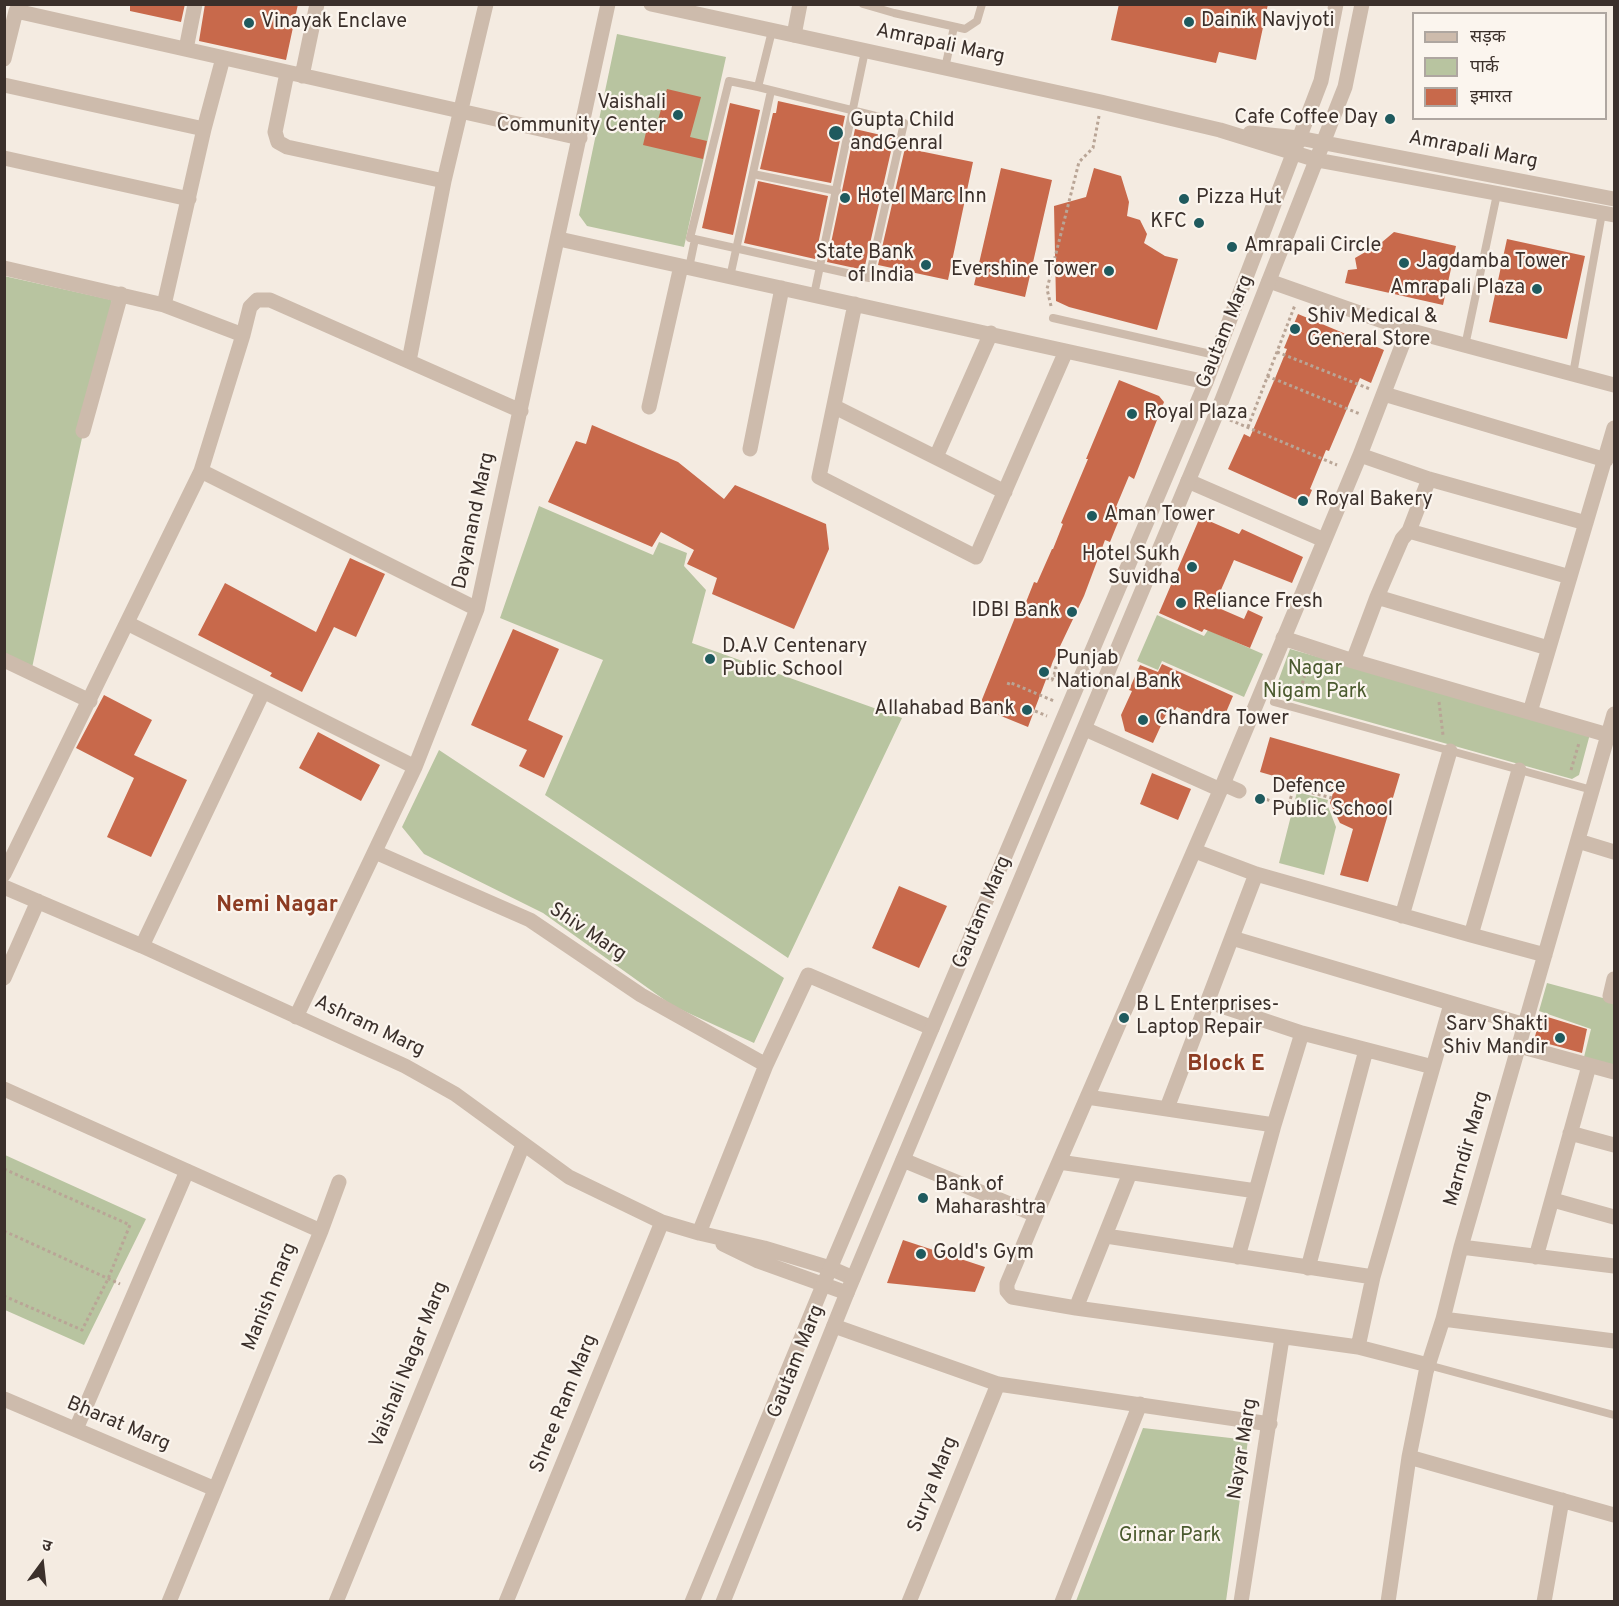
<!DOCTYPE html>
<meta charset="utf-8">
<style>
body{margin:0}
#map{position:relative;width:1619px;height:1606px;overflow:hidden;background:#f4ebe1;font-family:Overpass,"Noto Sans Devanagari",sans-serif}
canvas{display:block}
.frame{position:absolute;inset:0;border:6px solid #3b302b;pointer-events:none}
.legend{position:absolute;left:1412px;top:12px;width:195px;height:108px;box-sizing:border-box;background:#fbf5ee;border:2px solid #aea6a0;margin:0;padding:8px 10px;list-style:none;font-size:18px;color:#3b302b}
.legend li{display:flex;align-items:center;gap:12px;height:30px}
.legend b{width:30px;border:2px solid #aea6a0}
.north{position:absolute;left:12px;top:1534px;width:60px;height:60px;-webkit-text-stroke:4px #fbf5ee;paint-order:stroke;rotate:15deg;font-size:16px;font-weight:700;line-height:24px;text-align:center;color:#3b302b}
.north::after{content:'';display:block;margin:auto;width:21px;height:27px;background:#3b302b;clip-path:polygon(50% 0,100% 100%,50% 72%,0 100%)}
</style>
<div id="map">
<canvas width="1619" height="1606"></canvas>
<div class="frame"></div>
<ul class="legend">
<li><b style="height:8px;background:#cdbbac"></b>सड़क</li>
<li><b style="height:16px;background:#b8c4a0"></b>पार्क</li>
<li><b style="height:16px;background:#c8694b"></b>इमारत</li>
</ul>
<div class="north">उ</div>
</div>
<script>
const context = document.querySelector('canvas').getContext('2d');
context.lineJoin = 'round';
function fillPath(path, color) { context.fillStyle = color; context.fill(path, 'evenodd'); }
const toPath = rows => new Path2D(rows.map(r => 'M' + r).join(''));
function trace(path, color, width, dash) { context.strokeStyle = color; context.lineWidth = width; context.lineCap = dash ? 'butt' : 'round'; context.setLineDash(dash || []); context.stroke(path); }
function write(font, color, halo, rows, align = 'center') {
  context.font = font + ' Overpass,sans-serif'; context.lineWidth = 4.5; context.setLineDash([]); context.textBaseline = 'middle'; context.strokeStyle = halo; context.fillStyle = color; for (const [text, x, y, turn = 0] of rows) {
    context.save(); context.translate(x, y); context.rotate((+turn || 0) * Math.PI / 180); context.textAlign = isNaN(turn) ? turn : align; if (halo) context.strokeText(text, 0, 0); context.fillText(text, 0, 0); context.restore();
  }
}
fillPath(toPath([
 [617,34,726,57,684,247,587,226,579,215],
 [4,276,112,300,30,677,5,666],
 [539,506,653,555,659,542,687,553,684,566,706,590,692,643,902,718,788,958,545,795,603,660,500,618],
 [1157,615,1204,636,1208,630,1263,654,1244,697,1162,661,1158,670,1137,661],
 [1290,649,1590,734,1579,775,1572,779,1273,695],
 [439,750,784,978,754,1043,673,1006,543,913,424,854,402,827],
 [1297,792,1328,800,1327,804,1336,827,1324,875,1279,863],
 [1547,983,1614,1001,1614,1069,1583,1061,1591,1029,1539,1011],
 [5,1155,146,1219,84,1345,5,1310],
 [1143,1428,1248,1440,1226,1601,1076,1601]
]), '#b8c4a0');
fillPath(toPath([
 [130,4,185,4,181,22,130,11],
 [205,4,298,4,286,60,199,41],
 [1119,4,1268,4,1256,60,1219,52,1216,63,1111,40],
 [667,89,701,97,690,137,707,141,703,159,643,145,647,128,655,130],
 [778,101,845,116,831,183,760,169,773,113,776,113],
 [730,103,760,110,733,235,702,228],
 [855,129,894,138,864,270,827,262],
 [905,148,973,162,948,280,878,265],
 [1001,168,1052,180,1025,297,974,285],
 [1094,168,1121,176,1129,202,1127,216,1140,220,1147,234,1144,243,1165,256,1178,259,1157,330,1069,307,1056,301,1054,206,1086,197],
 [758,181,828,196,815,259,744,243],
 [1394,232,1456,246,1443,305,1345,283,1348,270,1357,269,1355,258,1381,243],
 [1507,239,1585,256,1567,339,1489,322],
 [1298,314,1384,350,1371,383,1360,378,1329,451,1326,450,1310,489,1312,490,1306,504,1228,469,1244,434,1250,437,1276,376,1287,349,1284,348],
 [1119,380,1159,396,1164,402,1134,479,1129,476,1116,507,1123,510,1110,542,1105,540,1084,596,1053,661,1028,727,979,707,1020,605,1024,607,1034,582,1037,583,1052,549,1053,549,1063,524,1061,523,1088,459,1086,459],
 [592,425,678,462,724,499,735,485,826,524,829,549,794,629,712,594,717,578,687,564,694,550,661,532,652,547,548,502,576,441,586,444],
 [1200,517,1239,534,1242,529,1303,557,1292,583,1234,560,1214,606,1244,619,1248,610,1263,617,1250,648,1204,629,1202,632,1159,613],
 [350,558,385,574,356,637,334,627,302,692,270,676,272,673,198,635,225,583,316,632],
 [513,629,559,649,528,720,563,736,544,778,519,766,527,750,471,725],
 [1162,664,1233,696,1224,717,1205,708,1201,718,1177,707,1175,710,1169,708,1153,743,1125,731,1121,715,1132,691,1129,690,1140,665,1158,672],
 [104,695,152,720,134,755,187,780,151,857,107,837,134,778,76,748],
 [318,732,380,765,361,801,299,768],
 [1270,737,1400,774,1368,882,1340,875,1353,829,1340,823,1330,803,1333,793,1260,772],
 [1152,773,1191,789,1178,820,1140,804],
 [899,886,947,906,919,968,872,948],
 [1541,1015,1587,1029,1582,1053,1534,1040],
 [903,1240,985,1267,975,1292,887,1283]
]), '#c8694b');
trace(toPath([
 [1051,306,1047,289,1079,162,1093,148,1099,116],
 [1277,352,1370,389],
 [1267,376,1360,414],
 [1230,420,1337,465],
 [1248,427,1295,305],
 [1054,675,1064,679],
 [1046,678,1052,680,1054,675,1056,668,1051,666],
 [1008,685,1009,682,1054,701],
 [1299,695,1308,664],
 [1439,702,1443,735,1441,734],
 [1035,711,1047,716],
 [1571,770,1579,743],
 [1255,796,1288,806,1294,788,1332,798],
 [4,1169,130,1225,108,1279,82,1330,4,1296],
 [4,1231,120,1284]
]), '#b9a596', 3, [3, 3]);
trace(toPath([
 [863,4,894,13,965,29,977,21,982,4],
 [945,68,954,27],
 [758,87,729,81,690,238,869,278,904,123,758,87,772,31],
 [753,174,837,191],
 [689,268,695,239],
 [730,277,771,91],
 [814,295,865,51],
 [1053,318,1215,355],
 [1465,346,1497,194],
 [1573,374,1602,213],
 [1274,702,1592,790],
 [1428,1365,1614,1415]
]), '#cdbbac', 8);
trace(toPath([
 [794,35,800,4],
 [186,49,195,4],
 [4,59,16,11,580,138],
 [287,73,275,132,278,142,287,147,444,181],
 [302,76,317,4],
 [4,85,204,129],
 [4,158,189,199],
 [559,239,1206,382],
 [4,268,164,305,243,335],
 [1269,281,1408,330,1614,385],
 [855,304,819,477,976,557,1066,351],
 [164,305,204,129,223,58],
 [1408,330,1360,455,1223,784,1036,1215,1007,1284,1007,1291,1012,1297,1076,1308,1358,1347,1428,1365],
 [409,361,444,181,486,4],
 [1384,394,1606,460],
 [649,407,681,266],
 [835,407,1005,492],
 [83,431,121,294],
 [750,449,782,288],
 [1360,455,1429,479,1586,523],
 [936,457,991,333],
 [201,471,477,609],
 [1188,481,1324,540],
 [1409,531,1570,577],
 [1377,597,1548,648],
 [127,623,415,767],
 [1283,638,1353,661,1608,735],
 [4,660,90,701],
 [1353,661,1377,597,1402,539,1409,531,1429,479],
 [1530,712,1614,428],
 [1085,729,1221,790],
 [1223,784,1239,791],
 [1578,841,1614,852],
 [1195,851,1256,874,1471,935,1545,955],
 [375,852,530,920,641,995,766,1065],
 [4,874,201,471,243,335,250,307,257,300,270,300,521,411],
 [4,887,142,946,405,1066,455,1094,569,1177,662,1222,699,1233,764,1248,830,1268,853,1278],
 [1402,916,1450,751],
 [1471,935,1519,770],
 [1232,938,1525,1025],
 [142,946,263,692],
 [4,978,38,901],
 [1614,979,1610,996,1614,997],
 [1209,1002,1302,1033,1433,1067],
 [296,1017,415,767,477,609,608,4],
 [1519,1046,1614,1072],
 [4,1089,321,1231],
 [1087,1097,1274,1125],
 [1167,1108,1256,874],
 [1570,1133,1614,1145],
 [903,1160,1036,1215],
 [1059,1162,1256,1191],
 [1553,1200,1614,1217],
 [699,1233,766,1065,808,975,932,1028],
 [1106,1236,1373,1277],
 [723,1244,758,1261,847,1293],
 [1461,1247,1614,1266],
 [1238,1257,1274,1125,1302,1033],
 [1536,1257,1589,1066],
 [1308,1268,1366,1050],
 [1076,1308,1130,1173],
 [1443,1319,1614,1341],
 [834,1326,998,1384,1270,1424],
 [1358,1347,1373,1277,1451,1004],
 [4,1399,215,1489],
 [76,1429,187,1171],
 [1409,1457,1614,1515],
 [169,1602,321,1231,339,1182],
 [336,1602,523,1145],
 [506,1602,662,1222],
 [909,1602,998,1384],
 [1062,1602,1140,1404],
 [1241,1602,1282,1338],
 [1388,1602,1409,1457,1426,1372,1443,1319,1461,1247,1614,714],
 [1544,1602,1562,1500]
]), '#cdbbac', 15);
trace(toPath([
 [651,4,1101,102,1220,130,1317,160,1614,215],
 [1250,133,1299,138,1614,199],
 [692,1602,824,1283,1206,382,1321,81,1336,4],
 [723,1602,847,1293,1220,405,1345,87,1362,4]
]), '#cdbbac', 15);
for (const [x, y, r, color] of [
 [1189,22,6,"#1f5a5e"],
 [249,23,6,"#1f5a5e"],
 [678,115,6,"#1f5a5e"],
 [1390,119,6,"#1f5a5e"],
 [836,133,8,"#1f5a5e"],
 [845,198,6,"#1f5a5e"],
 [1184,199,6,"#1f5a5e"],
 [1199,223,6,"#1f5a5e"],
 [1232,247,6,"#1f5a5e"],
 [1404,263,6,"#1f5a5e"],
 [926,265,6,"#1f5a5e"],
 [1109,271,6,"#1f5a5e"],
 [1537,289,6,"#1f5a5e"],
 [1295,329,6,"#1f5a5e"],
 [1132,414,6,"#1f5a5e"],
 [1303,501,6,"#1f5a5e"],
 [1092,516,6,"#1f5a5e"],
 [1192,567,6,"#1f5a5e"],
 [1181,603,6,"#1f5a5e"],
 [1072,612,6,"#1f5a5e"],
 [710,659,6,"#1f5a5e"],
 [1044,672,6,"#1f5a5e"],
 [1027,710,6,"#1f5a5e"],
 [1143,720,6,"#1f5a5e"],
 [1260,799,6,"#1f5a5e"],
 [1124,1018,6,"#1f5a5e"],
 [1560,1038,6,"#1f5a5e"],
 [923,1198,6,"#1f5a5e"],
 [921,1254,6,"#1f5a5e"]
]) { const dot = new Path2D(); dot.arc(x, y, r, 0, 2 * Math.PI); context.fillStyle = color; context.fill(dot); trace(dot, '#fbf5ee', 2); }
write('20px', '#3b302b', '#fbf5ee', [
 ["Dainik Navjyoti",1201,22],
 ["Vinayak Enclave",261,23],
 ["Vaishali",666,104,"right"],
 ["Community Center",666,127,"right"],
 ["Cafe Coffee Day",1378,119,"right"],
 ["Gupta Child",850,122],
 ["andGenral",850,145],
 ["Hotel Marc Inn",857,198],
 ["Pizza Hut",1196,199],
 ["KFC",1187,223,"right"],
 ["Amrapali Circle",1244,247],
 ["State Bank",914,254,"right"],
 ["of India",914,277,"right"],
 ["Jagdamba Tower",1416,263],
 ["Evershine Tower",1097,271,"right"],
 ["Amrapali Plaza",1525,289,"right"],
 ["Shiv Medical &",1307,318],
 ["General Store",1307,341],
 ["Royal Plaza",1144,414],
 ["Royal Bakery",1315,501],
 ["Aman Tower",1104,516],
 ["Hotel Sukh",1180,556,"right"],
 ["Suvidha",1180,579,"right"],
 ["Reliance Fresh",1193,603],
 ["IDBI Bank",1060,612,"right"],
 ["D.A.V Centenary",722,648],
 ["Public School",722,671],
 ["Punjab",1056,660],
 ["National Bank",1056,683],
 ["Allahabad Bank",1015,710,"right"],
 ["Chandra Tower",1155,720],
 ["Defence",1272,788],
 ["Public School",1272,811],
 ["B L Enterprises-",1136,1006],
 ["Laptop Repair",1136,1029],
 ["Sarv Shakti",1548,1026,"right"],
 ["Shiv Mandir",1548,1049,"right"],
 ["Bank of",935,1186],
 ["Maharashtra",935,1209],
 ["Gold's Gym",933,1254]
], 'left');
write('20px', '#3b302b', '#fbf5ee', [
 ["Amrapali Marg",940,45,12],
 ["Amrapali Marg",1473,151,11],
 ["Gautam Marg",1226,332,-68],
 ["Dayanand Marg",475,521,-78],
 ["Gautam Marg",983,913,-67],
 ["Shiv Marg",587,933,34],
 ["Ashram Marg",369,1027,25],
 ["Marndir Marg",1468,1149,-74],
 ["Manish marg",271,1297,-68],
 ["Gautam Marg",797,1362,-68],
 ["Vaishali Nagar Marg",410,1365,-68],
 ["Shree Ram Marg",565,1404,-68],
 ["Bharat Marg",118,1425,23],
 ["Nayar Marg",1244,1449,-81],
 ["Surya Marg",934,1485,-68]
]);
write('20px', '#4a5a2e', '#fbf5ee', [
 ["Nagar",1315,670],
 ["Nigam Park",1315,693],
 ["Girnar Park",1170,1537]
]);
write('bold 22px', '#8c3b22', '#fbf5ee', [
 ["Nemi Nagar",277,907],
 ["Block E",1226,1066]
]);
</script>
